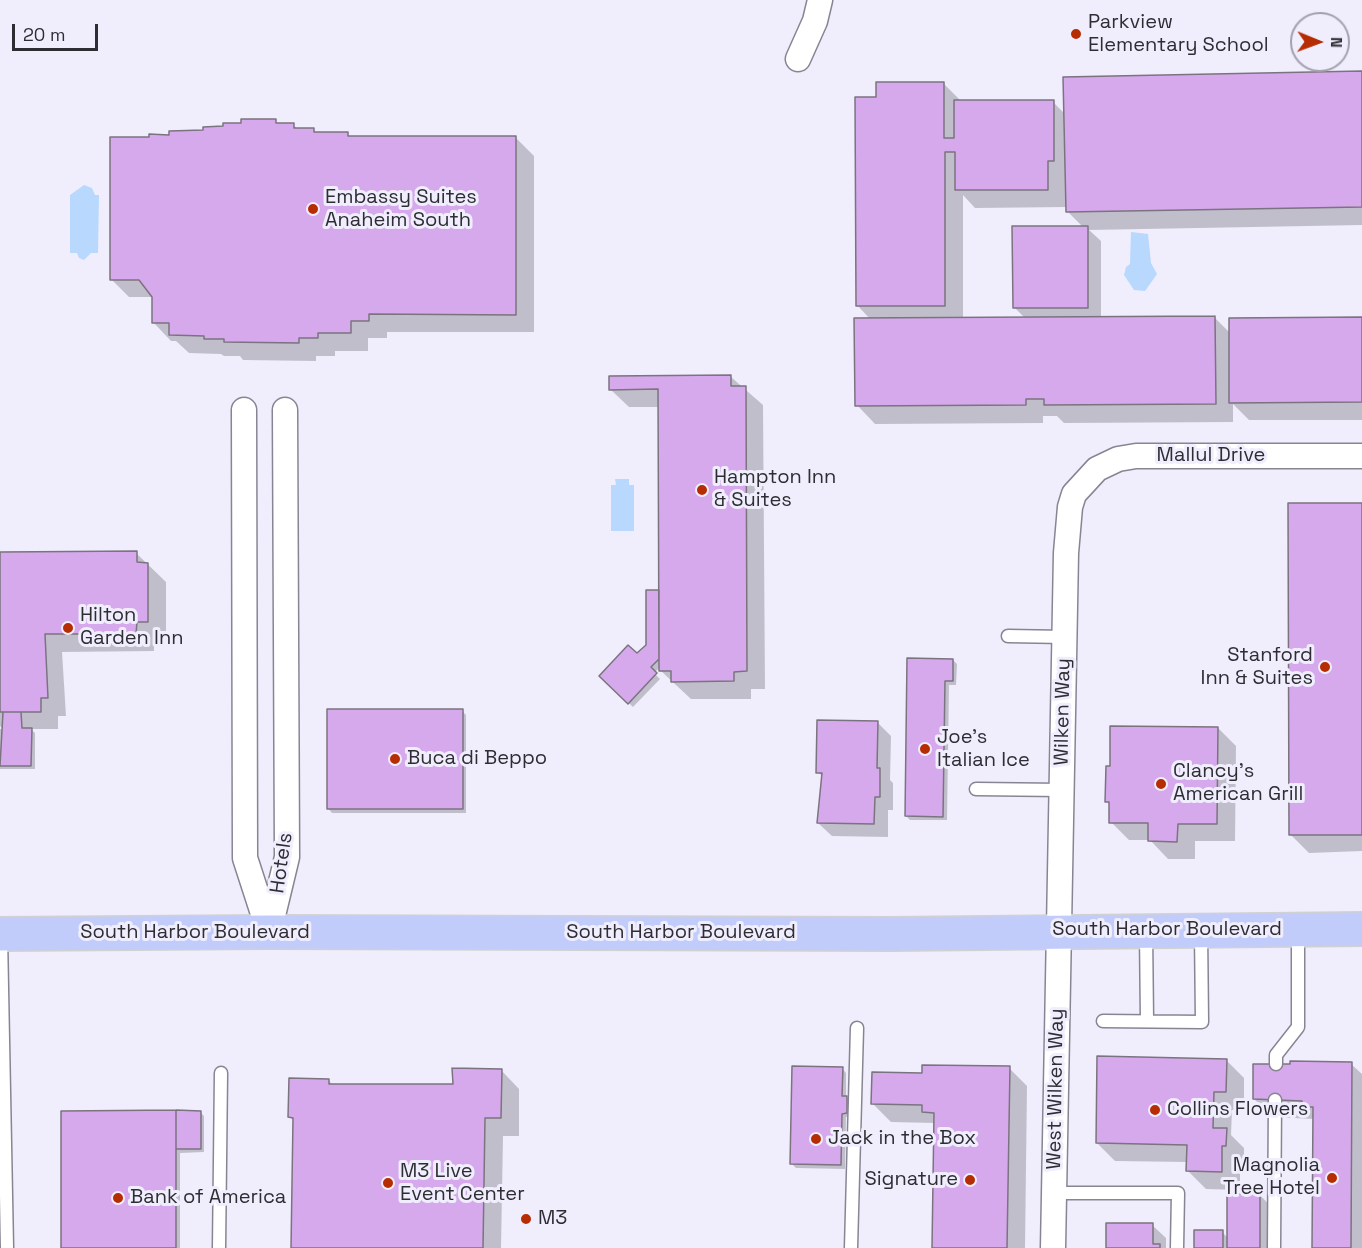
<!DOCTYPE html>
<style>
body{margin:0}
#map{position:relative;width:1362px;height:1248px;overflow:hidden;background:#f0eefd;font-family:"Space Grotesk",sans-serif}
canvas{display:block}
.north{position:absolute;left:1290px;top:12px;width:60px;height:60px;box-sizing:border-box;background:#f0eefd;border:2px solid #a2a1ac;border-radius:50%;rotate:91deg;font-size:16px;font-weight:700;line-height:24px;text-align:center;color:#2e2d33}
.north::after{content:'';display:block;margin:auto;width:21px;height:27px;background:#b72d03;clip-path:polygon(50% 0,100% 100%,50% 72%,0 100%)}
.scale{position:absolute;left:12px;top:24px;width:86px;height:27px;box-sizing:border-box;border:3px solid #2e2d33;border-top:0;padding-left:8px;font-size:18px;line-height:21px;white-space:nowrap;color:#2e2d33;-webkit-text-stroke:4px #f0eefd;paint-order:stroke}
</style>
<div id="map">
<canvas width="1362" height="1248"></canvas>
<div class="north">N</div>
<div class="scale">20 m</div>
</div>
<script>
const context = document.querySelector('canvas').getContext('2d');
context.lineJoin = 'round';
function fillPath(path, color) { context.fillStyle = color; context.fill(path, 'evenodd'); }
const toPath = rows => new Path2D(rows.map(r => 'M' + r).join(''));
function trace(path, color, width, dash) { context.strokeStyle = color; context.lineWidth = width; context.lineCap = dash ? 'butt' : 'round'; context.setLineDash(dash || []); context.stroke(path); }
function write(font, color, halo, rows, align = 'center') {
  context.font = font + ' "Space Grotesk",sans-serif'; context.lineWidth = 6; context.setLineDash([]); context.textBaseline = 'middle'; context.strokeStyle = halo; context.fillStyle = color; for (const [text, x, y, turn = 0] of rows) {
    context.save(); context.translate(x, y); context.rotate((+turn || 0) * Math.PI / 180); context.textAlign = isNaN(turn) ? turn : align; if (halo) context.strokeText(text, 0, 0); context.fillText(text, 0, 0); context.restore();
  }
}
fillPath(toPath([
 [84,185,92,188,95,195,99,195,98,253,91,253,84,260,79,258,77,253,70,253,70,195],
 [1131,232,1148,234,1151,263,1157,274,1145,291,1134,290,1124,275,1126,267,1130,264],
 [615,479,629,479,629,485,634,485,634,531,611,531,611,485,616,485]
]), '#b8d8fe');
fillPath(toPath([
 [1362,73,1362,225,1089,230,1101,241,1101,318,1215,318,1231,334,1362,319,1362,420,1249,420,1233,404,1233,422,1064,423,1057,416,1043,416,1043,423,875,424,857,405,871,320,857,305,877,99,944,84,962,102,1053,102,1065,114],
 [963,195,975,208,1067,207,1067,211,1083,227,1015,308,1026,319,963,319],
 [275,121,279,125,293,125,298,129,313,129,317,134,347,134,351,137,516,138,534,156,534,332,387,332,387,338,368,338,368,351,335,351,335,356,316,356,316,361,243,360,240,356,224,356,221,354,189,353,176,341,171,341,153,322,154,297,129,297,111,279,170,136],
 [731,377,763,405,765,689,751,689,751,699,691,699,661,671,661,666,654,673,660,679,633,707,601,676,637,656,647,645,660,592,659,407,629,407,610,389],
 [1362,504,1362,851,1309,853,1291,835],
 [0,553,136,553,166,582,166,640,154,640,154,651,62,652,66,716,58,716,58,729,31,729,35,733,35,769,0,769,0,729,3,729,0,726],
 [908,660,953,660,957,664,956,685,949,685,947,820,910,820,906,816],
 [462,711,466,715,466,813,332,813,328,808],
 [877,722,891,736,890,780,893,783,893,810,888,810,888,837,832,836,818,823,823,777,818,772],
 [1218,728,1236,746,1235,841,1195,841,1195,859,1168,859,1150,840,1129,840,1111,822,1111,805,1106,801],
 [1226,1060,1244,1078,1244,1110,1232,1110,1231,1135,1244,1148,1244,1164,1240,1164,1240,1190,1206,1189,1188,1171,1188,1162,1115,1161,1097,1143],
 [1351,1064,1362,1074,1362,1248,1313,1248,1314,1119,1273,1117,1254,1099],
 [842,1068,846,1073,846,1097,851,1102,850,1117,846,1117,845,1169,796,1168,792,1164],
 [1009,1068,1027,1086,1025,1248,933,1248,935,1123,891,1122,873,1104],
 [501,1070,519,1089,519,1136,503,1136,501,1248,293,1248,294,1121,290,1117,328,1080,333,1085,454,1086],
 [200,1112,204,1116,204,1152,180,1153,180,1248,63,1248],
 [1260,1195,1278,1214,1278,1248,1196,1248,1222,1232,1228,1238],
 [1152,1225,1166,1238,1166,1248,1107,1248]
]), '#0003');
const building = toPath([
 [1362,71,1362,207,1066,212,1063,77,1362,71],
 [876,82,944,82,944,138,954,138,954,100,1054,100,1054,161,1048,161,1048,190,955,190,955,152,945,152,945,306,856,306,855,97,876,97,876,82],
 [241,119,276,119,276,123,294,123,294,128,314,128,314,132,348,132,348,136,516,136,516,315,369,314,369,321,351,321,351,333,318,333,318,338,299,338,299,343,224,342,224,339,204,339,204,336,169,335,169,323,152,323,152,297,139,280,110,280,110,137,149,137,149,134,169,135,169,131,203,130,203,127,223,126,223,123,241,123,241,119],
 [1012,226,1088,226,1088,308,1013,308,1012,226],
 [1215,316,1216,404,1044,405,1044,399,1026,399,1026,405,855,406,854,318,1215,316],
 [1362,317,1362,402,1229,403,1229,318,1362,317],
 [731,375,731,386,746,386,747,671,734,672,734,681,671,682,671,671,659,671,658,389,609,390,609,376,731,375],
 [1288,503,1362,503,1362,835,1289,835,1288,503],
 [137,551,137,562,148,563,148,622,137,622,136,634,45,634,48,698,41,698,41,712,0,712,0,552,137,551],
 [646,590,659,590,659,659,651,667,657,673,628,704,599,676,628,645,637,653,646,645,646,590],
 [907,658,953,659,953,681,945,681,943,817,905,816,907,658],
 [327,709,463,709,463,809,327,809,327,709],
 [3,712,21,712,22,728,32,728,31,766,0,766,3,712],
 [817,720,878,721,877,768,880,768,880,797,875,797,874,824,817,823,822,773,816,773,817,720],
 [1110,726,1218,727,1217,824,1178,824,1177,842,1148,841,1148,823,1109,823,1109,802,1105,802,1106,766,1110,766,1110,726],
 [1097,1056,1227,1059,1226,1092,1214,1092,1213,1128,1227,1128,1226,1146,1222,1146,1222,1172,1186,1171,1187,1145,1096,1143,1097,1056],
 [1290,1061,1352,1062,1351,1248,1312,1248,1313,1107,1302,1107,1302,1101,1253,1099,1253,1064,1290,1064,1290,1061],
 [922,1065,1010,1066,1007,1248,932,1248,934,1113,922,1112,922,1105,871,1104,872,1072,922,1073,922,1065],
 [792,1066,843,1067,842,1096,847,1096,847,1113,842,1114,841,1165,790,1164,792,1066],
 [452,1068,502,1069,501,1118,485,1118,483,1248,291,1248,293,1118,288,1117,289,1078,329,1079,329,1084,453,1084,452,1068],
 [176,1110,176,1248,61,1248,61,1111,176,1110],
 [176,1110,201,1111,201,1149,176,1149,176,1110],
 [1227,1194,1260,1194,1260,1248,1227,1248,1227,1194],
 [1106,1223,1153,1223,1153,1244,1160,1244,1160,1248,1106,1248,1106,1223],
 [1194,1230,1223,1230,1223,1248,1194,1248,1194,1230]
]);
fillPath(building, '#d6a9ed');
trace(building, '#7b737f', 1.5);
const service = toPath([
 [1008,636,1065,637],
 [976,789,1062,790],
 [1146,932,1147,1021],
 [1,936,7,1248],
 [1103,1021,1202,1022,1201,931],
 [1276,1064,1276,1055,1298,1027,1298,931],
 [1054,1193,1178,1193,1177,1248],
 [219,1248,221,1073],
 [851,1248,857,1028],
 [1274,1248,1275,1100]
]);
const minor = toPath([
 [798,59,815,21,820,0],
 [244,410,245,858,269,932],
 [269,932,287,857,285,410],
 [1053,1248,1066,553,1070,507,1074,494,1097,469,1118,459,1136,456,1362,456]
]);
const primary = toPath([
 [0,934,269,932,891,934,1362,929]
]);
trace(service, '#888593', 15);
trace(minor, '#888593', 27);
trace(primary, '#d1d1d2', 36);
trace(service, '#fff', 12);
trace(minor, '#fff', 24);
trace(primary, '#c1ccfb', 33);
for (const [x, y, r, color] of [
 [1076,34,6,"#b72d03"],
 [313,209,6,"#b72d03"],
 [702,490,6,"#b72d03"],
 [68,628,6,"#b72d03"],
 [1325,667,6,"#b72d03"],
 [925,749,6,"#b72d03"],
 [395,759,6,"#b72d03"],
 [1161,784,6,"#b72d03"],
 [1155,1110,6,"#b72d03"],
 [816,1139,6,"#b72d03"],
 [1332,1178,6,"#b72d03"],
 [970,1180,6,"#b72d03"],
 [388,1183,6,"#b72d03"],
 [118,1198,6,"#b72d03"],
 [526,1219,6,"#b72d03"]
]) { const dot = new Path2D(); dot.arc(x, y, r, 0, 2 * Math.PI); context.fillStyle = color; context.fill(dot); trace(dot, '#f0eefd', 2); }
write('20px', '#2e2d33', '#f0eefd', [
 ["Parkview",1088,23],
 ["Elementary School",1088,46],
 ["Embassy Suites",325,198],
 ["Anaheim South",325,221],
 ["Hampton Inn",714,478],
 ["& Suites",714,501],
 ["Hilton",80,616],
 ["Garden Inn",80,639],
 ["Stanford",1313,656,"right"],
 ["Inn & Suites",1313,679,"right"],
 ["Joe's",937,738],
 ["Italian Ice",937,761],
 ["Buca di Beppo",407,759],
 ["Clancy's",1173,772],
 ["American Grill",1173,795],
 ["Collins Flowers",1167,1110],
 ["Jack in the Box",828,1139],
 ["Magnolia",1320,1166,"right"],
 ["Tree Hotel",1320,1189,"right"],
 ["M3 Live",400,1172],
 ["Event Center",400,1195],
 ["Signature",958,1180,"right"],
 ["Bank of America",130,1198],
 ["M3",538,1219]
], 'left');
write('20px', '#2e2d33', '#f0eefd', [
 ["Mallul Drive",1211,456],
 ["Wilken Way",1063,712,-89],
 ["Hotels",282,863,-82],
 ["South Harbor Boulevard",1167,930],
 ["South Harbor Boulevard",195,933],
 ["South Harbor Boulevard",681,933],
 ["West Wilken Way",1056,1089,-89]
]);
</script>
